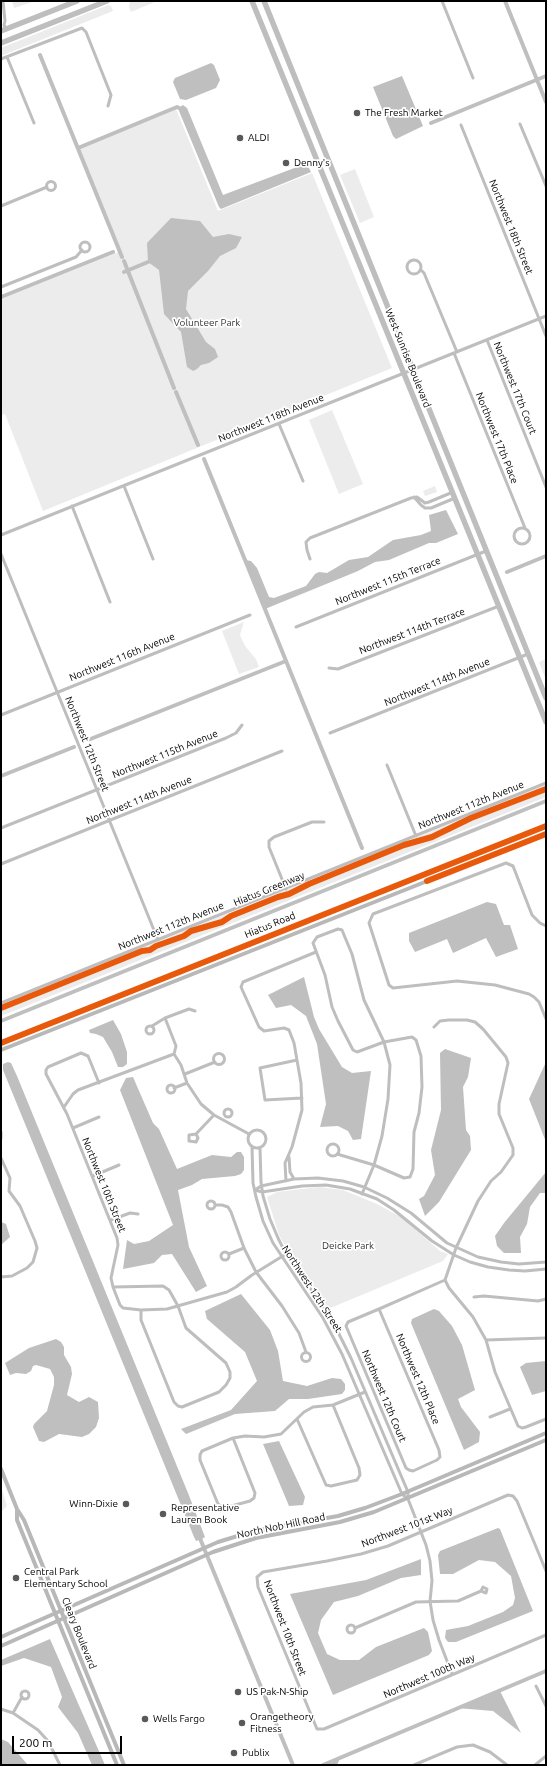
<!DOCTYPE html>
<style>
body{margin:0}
#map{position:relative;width:547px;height:1766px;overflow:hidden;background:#fff;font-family:Ubuntu,sans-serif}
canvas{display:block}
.frame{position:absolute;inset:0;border:2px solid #000;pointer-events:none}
.scale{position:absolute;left:12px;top:1736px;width:110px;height:18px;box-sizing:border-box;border:2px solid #000;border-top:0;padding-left:5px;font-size:12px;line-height:14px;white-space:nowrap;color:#000;-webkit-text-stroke:3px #fff;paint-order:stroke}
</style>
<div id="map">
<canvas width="547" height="1766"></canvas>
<div class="frame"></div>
<div class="scale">200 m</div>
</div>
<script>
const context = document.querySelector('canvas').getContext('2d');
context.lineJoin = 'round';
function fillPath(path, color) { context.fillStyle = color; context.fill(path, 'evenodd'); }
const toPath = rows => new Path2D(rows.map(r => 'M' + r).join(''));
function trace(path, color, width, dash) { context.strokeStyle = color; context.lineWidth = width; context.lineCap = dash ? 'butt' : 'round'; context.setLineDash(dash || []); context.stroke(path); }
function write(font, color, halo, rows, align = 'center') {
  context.font = font + ' Ubuntu,sans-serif'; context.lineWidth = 3.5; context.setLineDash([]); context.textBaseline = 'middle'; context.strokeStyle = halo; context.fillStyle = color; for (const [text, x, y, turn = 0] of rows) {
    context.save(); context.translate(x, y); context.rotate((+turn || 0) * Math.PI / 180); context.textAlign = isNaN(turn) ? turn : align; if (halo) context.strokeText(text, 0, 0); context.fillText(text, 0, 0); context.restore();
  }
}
fillPath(toPath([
 [12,1,31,1,32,2,14,8],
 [130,1,157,1,131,12,129,7],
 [108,5,111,6,113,11,1,56,1,48],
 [176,109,218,211,312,173,392,368,43,511,5,414,1,415,1,299,121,251,79,149],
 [355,169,374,217,360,223,340,175],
 [332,410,363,484,339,494,309,420],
 [435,486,437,492,425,496,423,491],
 [244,622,240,635,245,646,256,659,259,667,239,674,222,631],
 [546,659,546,680,539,662],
 [546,785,546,797,1,1016,1,1005],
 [319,1187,343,1190,377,1204,401,1217,440,1251,448,1254,443,1261,328,1309,290,1254,279,1235,267,1197,277,1192],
 [1,1487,7,1506,1,1512]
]), '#ececec');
fillPath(toPath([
 [211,63,214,65,220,80,216,88,186,100,180,99,173,82,175,78],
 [402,76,423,126,396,139,393,136,373,87],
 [183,105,187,108,223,195,305,164,308,166,311,172,221,209,219,207,179,111,180,107],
 [171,218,200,221,213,237,229,234,242,237,236,248,220,256,208,271,188,291,186,309,206,342,215,349,218,357,209,363,201,365,197,369,193,371,187,367,181,332,164,314,159,270,148,262,147,243],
 [446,510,458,534,436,543,429,543,389,560,375,562,358,571,265,609,245,560,251,561,257,568,269,597,274,598,306,586,315,574,319,572,327,573,349,560,368,557,393,540,421,535,431,531,429,515],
 [487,902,496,904,504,925,510,925,518,949,496,957,486,938,453,953,447,939,415,952,409,941,409,933],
 [304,977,314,1017,319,1029,342,1067,352,1073,371,1071,361,1139,353,1140,348,1131,338,1126,320,1127,326,1104,317,1044,306,1016,291,1005,276,1008,268,995],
 [113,1020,121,1034,127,1052,127,1064,123,1067,118,1067,112,1052,103,1037,96,1034,90,1033,89,1030],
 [445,1049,471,1058,468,1077,463,1087,466,1130,470,1136,471,1150,439,1202,425,1216,419,1199,424,1196,435,1175,431,1150,441,1110,440,1053],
 [8,1062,11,1063,17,1076,188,1493,205,1537,202,1539,196,1541,194,1537,3,1070,3,1064],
 [546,1062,546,1142,529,1099],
 [133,1077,153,1123,159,1129,177,1169,212,1155,231,1157,237,1152,241,1152,244,1157,244,1170,241,1174,235,1176,202,1179,192,1185,178,1190,189,1247,207,1286,196,1292,172,1254,162,1255,154,1263,123,1269,127,1240,134,1244,149,1241,173,1225,120,1090,126,1078],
 [546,1172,546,1193,540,1193,530,1207,527,1224,520,1237,521,1253,504,1253,497,1246,495,1236,504,1223],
 [1,1222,6,1224,10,1237,1,1245],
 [241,1294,270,1330,278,1351,283,1381,307,1386,332,1378,341,1379,345,1384,345,1390,342,1394,308,1399,289,1399,275,1411,235,1414,186,1434,181,1429,231,1410,257,1381,245,1352,207,1319,205,1311],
 [434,1309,439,1311,452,1326,462,1345,475,1390,458,1399,461,1407,480,1432,479,1442,464,1450,411,1323,412,1319],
 [56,1339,61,1342,64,1347,64,1355,71,1367,72,1374,67,1395,79,1402,89,1397,98,1402,99,1418,96,1427,89,1434,82,1437,59,1434,44,1442,39,1441,33,1427,34,1424,47,1411,54,1385,54,1377,50,1369,36,1365,33,1366,31,1371,26,1374,16,1373,10,1375,5,1363,29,1348],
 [546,1361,546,1391,532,1395,520,1367,526,1363],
 [279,1441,305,1497,303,1505,289,1506,263,1444],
 [498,1528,500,1529,533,1611,456,1642,448,1642,445,1638,446,1630,468,1626,503,1612,513,1605,515,1598,511,1576,495,1562,479,1560,453,1574,440,1574,438,1555,440,1551],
 [421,1559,421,1575,401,1578,358,1596,334,1602,321,1620,318,1633,327,1654,340,1660,359,1660,376,1647,424,1628,428,1632,432,1651,429,1655,333,1695,290,1594,366,1580],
 [50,1639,105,1765,92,1765,78,1733,58,1707,62,1697,51,1667,24,1658,1,1666,1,1660],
 [500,1691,521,1733,493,1711,457,1708],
 [1,1739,8,1742,28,1765,1,1765],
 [341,1756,337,1765,323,1765]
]), '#bfbfbf');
trace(toPath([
 [505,1,546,102],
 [40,55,122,257],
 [431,123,546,76],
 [78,148,177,107,183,110],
 [124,261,174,388],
 [124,272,148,262],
 [1,297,113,252],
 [176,392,198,445],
 [204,459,362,848],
 [507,572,546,556],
 [88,740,286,661],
 [1,776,74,747],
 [1,1021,546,801],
 [199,1536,293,1765],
 [323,1765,546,1671]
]), '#bfbfbf', 4);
trace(toPath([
 [3,1,5,21,4,25,6,29],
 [442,1,473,78],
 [7,57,34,123],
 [1,59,82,28,86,32,111,95,108,106],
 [520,124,546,186],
 [461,125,546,336],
 '46.5 186a4.5 4.5 0 1 1 9 0a4.5 4.5 0 1 1-9 0Z',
 [1,206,47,187],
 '80 247a5 5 0 1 1 10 0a5 5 0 1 1-10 0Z',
 '407 267a7 7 0 1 1 14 0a7 7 0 1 1-14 0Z',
 [421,270,424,273,457,352],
 [1,287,76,257,82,250],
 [487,340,546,487],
 [454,353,525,528],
 [279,424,303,481],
 [124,486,153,559],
 [414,497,421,505,425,508,431,508,455,498],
 [72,506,110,602],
 '514 536a8 8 0 1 1 16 0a8 8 0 1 1-16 0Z',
 [1,535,546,316],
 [1,554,158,940],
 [310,559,307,550,306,542,310,538,411,498,417,497,425,503,429,502,453,492],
 [296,627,486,551],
 [329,668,338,669,499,606],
 [1,715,250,615],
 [330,733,528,654],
 [387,765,416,836],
 [1,828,226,738,236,733,242,725],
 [1,864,282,751],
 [286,889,269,847,269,841,274,837,312,822,324,822],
 [546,926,540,923,532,915,513,866,506,863,373,914,369,923,389,985,393,988,457,981,495,985,529,994,534,997,539,1002,546,1019],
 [1,1003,546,783],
 [165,1018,176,1046,174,1054,181,1065,187,1083,201,1104,214,1115,249,1134],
 '146 1030a4 4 0 1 1 8 0a4 4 0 1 1-8 0Z',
 [152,1026,165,1018,189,1009,195,1011],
 [434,1027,440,1021,449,1020,467,1020,475,1022,483,1029,506,1057,508,1063,499,1104,499,1114,513,1148,513,1155,501,1172,491,1181,478,1201,456,1248,445,1280,449,1288,473,1317,486,1340,495,1372,518,1426,522,1428,526,1427,546,1419],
 '213.5 1059a5.5 5.5 0 1 1 11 0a5.5 5.5 0 1 1-11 0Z',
 [297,1060,260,1068,265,1100,302,1098],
 [185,1074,215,1062],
 [99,1083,88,1056,81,1053,48,1067,46,1070,46,1074,67,1114,117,1238,118,1245,111,1278,113,1287,120,1305,123,1308,141,1310,141,1320,174,1402,178,1406,182,1407,219,1392,226,1385,230,1378,230,1372,226,1363,186,1328,178,1306,169,1290,163,1286,113,1287],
 '167 1089a4 4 0 1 1 8 0a4 4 0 1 1-8 0Z',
 [174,1088,187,1083],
 [64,1107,73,1094,78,1090,174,1054],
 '224 1113a4 4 0 1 1 8 0a4 4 0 1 1-8 0Z',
 [73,1128,99,1117],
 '248 1139a9 9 0 1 1 18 0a9 9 0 1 1-18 0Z',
 [1,1132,1,1138],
 [196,1134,198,1138,196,1142,189,1141,189,1135,196,1134,214,1115],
 '327 1150a6 6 0 1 1 12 0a6 6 0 1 1-12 0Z',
 [252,1147,253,1183,256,1197,263,1221,273,1243,323,1318,342,1354,402,1494,408,1499],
 [260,1148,261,1182,263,1196,270,1219,278,1238,286,1254,322,1305,336,1328,351,1358,408,1492,408,1499,426,1545,430,1561,432,1581,430,1601,433,1620,439,1640,452,1674],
 [337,1154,374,1165,404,1178,410,1177,413,1169,414,1132,419,1113,422,1087,421,1056,416,1040,412,1037,384,1042,357,1052,353,1050,338,1021,332,1007,325,975,313,943,317,937,338,929,342,930,344,935,352,954,364,1000,384,1042,390,1065,388,1099,382,1136,374,1165,362,1194],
 [289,1157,290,1172,294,1179],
 [1,1158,10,1178,9,1191,20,1206,35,1241,37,1248,33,1262,27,1268,12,1276,1,1277],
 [93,1176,119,1165],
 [286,1181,285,1163,292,1147,302,1110,301,1083,294,1043,289,1030,284,1028,264,1031,259,1027,241,987,243,982,316,952],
 [255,1190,261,1186,294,1179,318,1178,343,1181,364,1187,387,1198,411,1213,447,1243,478,1257,501,1262,519,1264,546,1262],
 [255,1190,262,1192,302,1186,326,1185,350,1189,377,1199,394,1210,432,1241,454,1255,470,1262,488,1267,509,1270,525,1271,546,1269],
 '207 1205a4 4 0 1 1 8 0a4 4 0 1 1-8 0Z',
 [215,1205,222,1205,228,1207,231,1212,244,1248,256,1272,282,1306,299,1333,306,1352],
 [111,1220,130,1213,138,1214],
 '221 1256a4 4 0 1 1 8 0a4 4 0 1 1-8 0Z',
 [229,1254,244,1248],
 [474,1297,484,1296,538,1301,546,1299],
 [379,1309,439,1450,440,1457,437,1460,413,1471,409,1470,406,1468,346,1326,348,1322,379,1309,445,1280],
 [141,1310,167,1309,227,1292,236,1287,252,1275,286,1254],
 [486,1340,546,1338],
 '301.5 1357a4.5 4.5 0 1 1 9 0a4.5 4.5 0 1 1-9 0Z',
 [490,1417,510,1409],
 [297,1419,326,1485,331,1486,357,1480,360,1475,359,1468,333,1405],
 [233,1438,255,1493,254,1498,250,1501,224,1508,218,1504,200,1460,200,1455,202,1451,233,1438,245,1436,264,1437,281,1434,304,1412,313,1407,333,1405,365,1392],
 [546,1571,517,1501,513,1496,508,1495,388,1546,361,1554,327,1561,263,1572,257,1577,258,1587,317,1729,324,1729,546,1635],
 '347 1629a4 4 0 1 1 8 0a4 4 0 1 1-8 0Z',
 [355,1628,416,1602,458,1601,481,1591,486,1593,487,1589,483,1587,481,1591],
 [536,1686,546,1706],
 '21 1695a4 4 0 1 1 8 0a4 4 0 1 1-8 0Z',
 [1,1709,13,1713,38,1730,48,1741,60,1765],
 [13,1713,22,1697],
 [414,1765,457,1747,473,1745,490,1752,507,1765],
 [535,1765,546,1756]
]), '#bebebe', 3);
trace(toPath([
 [1,1043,546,826],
 [1,1050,546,834],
 [1,1469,17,1509,24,1520,124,1765],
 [17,1509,17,1520,117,1765],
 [1,1637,218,1542,254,1531,338,1516,365,1508,402,1494,546,1433],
 [1,1646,213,1552,256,1538,340,1522,374,1512,546,1440]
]), '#b8b8b8', 4);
trace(toPath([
 [252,1,546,722],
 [264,1,546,698],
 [1,31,77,1],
 [1,43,107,1]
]), '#bebebe', 5.5);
trace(toPath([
 [427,881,546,834],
 [1,1008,142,951,150,950,156,946,184,936,191,931,222,922,231,916,278,897,289,894,309,884,404,845,432,837,471,818,546,789],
 [1,1043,546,826]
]), '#e8590c', 6);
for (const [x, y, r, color] of [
 [357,113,4,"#595959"],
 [240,138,4,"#595959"],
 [286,163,4,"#595959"],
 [126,1504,4,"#595959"],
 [163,1514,4,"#595959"],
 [16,1578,4,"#595959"],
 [238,1692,4,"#595959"],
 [145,1719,4,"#595959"],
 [242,1723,4,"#595959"],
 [234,1753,4,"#595959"]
]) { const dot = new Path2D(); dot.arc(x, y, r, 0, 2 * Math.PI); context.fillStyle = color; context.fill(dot); trace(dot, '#fff', 1.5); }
write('10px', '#000', '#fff', [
 ["The Fresh Market",365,113],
 ["ALDI",248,138],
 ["Denny's",294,163],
 ["Winn-Dixie",118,1504,"right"],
 ["Representative",171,1508],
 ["Lauren Book",171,1520],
 ["Central Park",24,1572],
 ["Elementary School",24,1584],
 ["US Pak-N-Ship",246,1692],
 ["Orangetheory",250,1717],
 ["Fitness",250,1729],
 ["Wells Fargo",153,1719],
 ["Publix",242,1753]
], 'left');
write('10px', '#000', '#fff', [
 ["Northwest 18th Street",511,227,68],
 ["West Sunrise Boulevard",408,358,68],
 ["Northwest 17th Court",515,388,68],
 ["Northwest 118th Avenue",271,418,-22],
 ["Northwest 17th Place",497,438,68],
 ["Northwest 115th Terrace",388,581,-22],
 ["Northwest 114th Terrace",412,631,-21],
 ["Northwest 116th Avenue",122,657,-22],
 ["Northwest 114th Avenue",437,682,-22],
 ["Northwest 12th Street",87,744,68],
 ["Northwest 115th Avenue",165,754,-22],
 ["Northwest 114th Avenue",139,800,-22],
 ["Northwest 112th Avenue",471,805,-22],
 ["Hiatus Greenway",269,889,-22],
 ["Hiatus Road",270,925,-22],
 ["Northwest 112th Avenue",171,926,-22],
 ["Northwest 10th Street",104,1185,68],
 ["Northwest 12th Street",312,1289,57],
 ["Northwest 12th Place",418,1379,67],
 ["Northwest 12th Court",384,1396,67],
 ["North Nob Hill Road",281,1526,-12],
 ["Northwest 101st Way",407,1527,-21],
 ["Northwest 10th Street",285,1628,69],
 ["Cleary Boulevard",79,1633,68],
 ["Northwest 100th Way",429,1676,-23]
]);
write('10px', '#333', '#fff', [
 ["Volunteer Park",207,323],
 ["Deicke Park",348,1246]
]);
</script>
